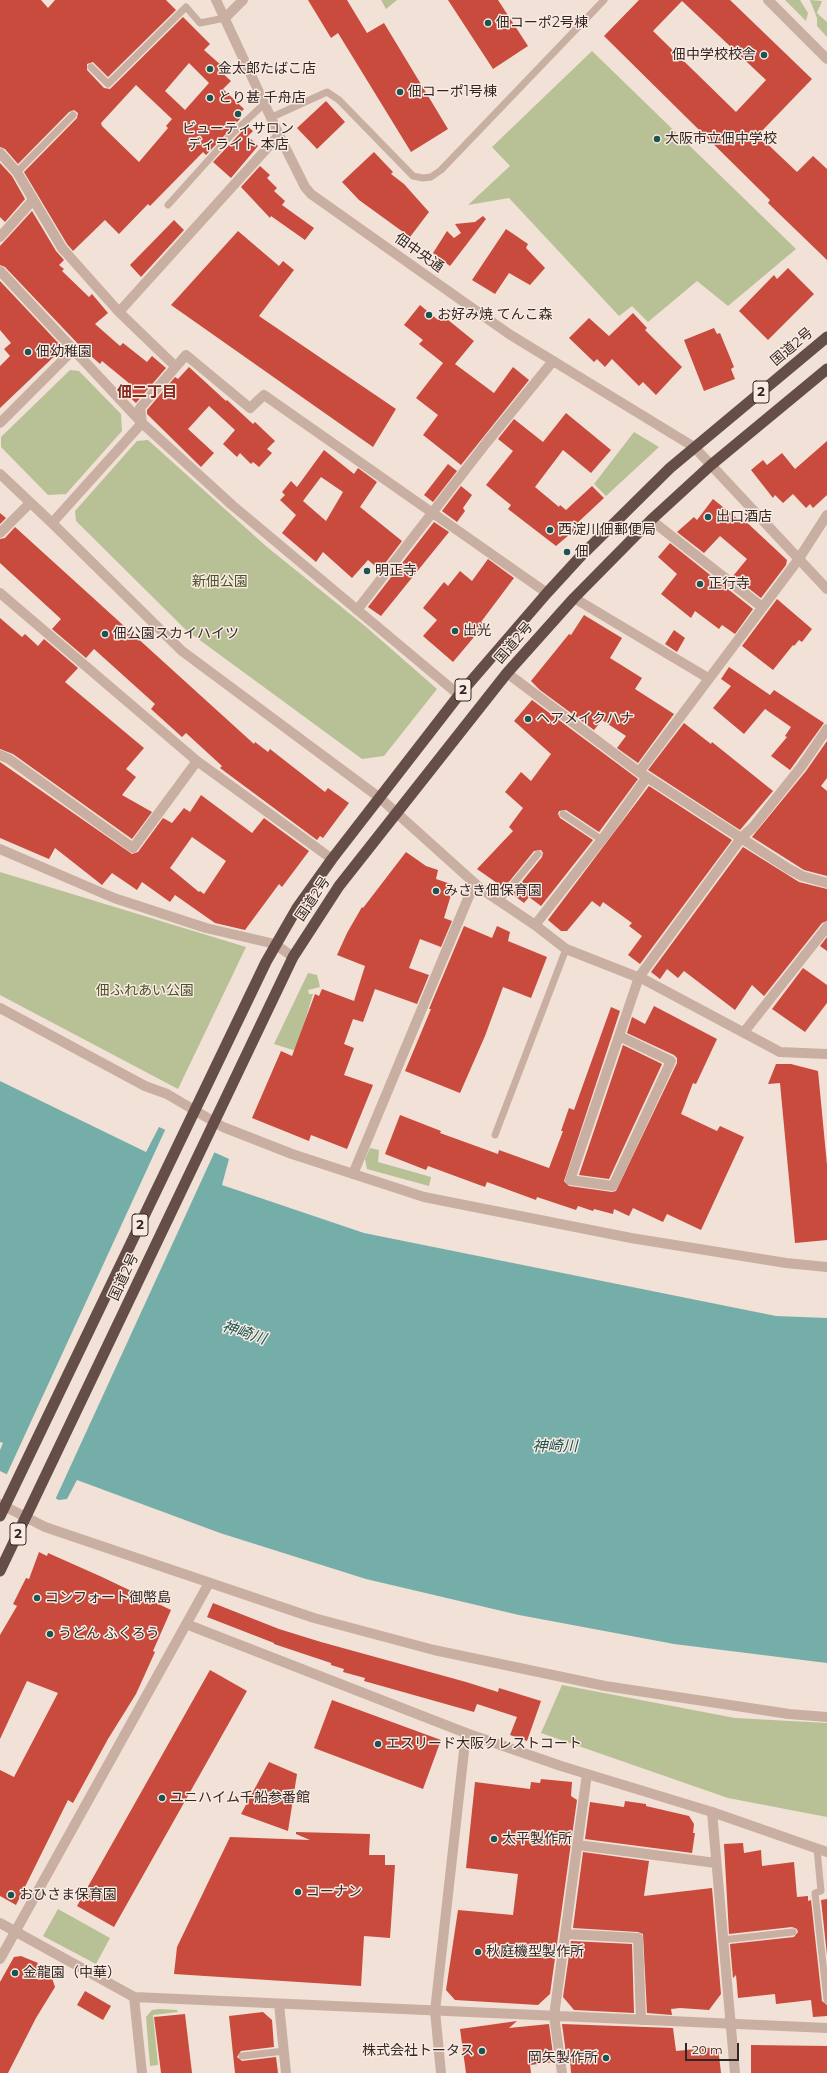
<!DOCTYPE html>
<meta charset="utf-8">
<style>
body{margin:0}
#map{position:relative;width:827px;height:2073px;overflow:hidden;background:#f1e1d6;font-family:Montserrat,sans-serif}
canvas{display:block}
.scale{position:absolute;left:685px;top:2043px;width:54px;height:18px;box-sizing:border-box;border:2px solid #332725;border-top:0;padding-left:5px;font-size:12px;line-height:14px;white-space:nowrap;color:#332725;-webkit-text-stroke:3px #f9ebe2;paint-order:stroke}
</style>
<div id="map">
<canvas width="827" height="2073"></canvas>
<div class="scale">20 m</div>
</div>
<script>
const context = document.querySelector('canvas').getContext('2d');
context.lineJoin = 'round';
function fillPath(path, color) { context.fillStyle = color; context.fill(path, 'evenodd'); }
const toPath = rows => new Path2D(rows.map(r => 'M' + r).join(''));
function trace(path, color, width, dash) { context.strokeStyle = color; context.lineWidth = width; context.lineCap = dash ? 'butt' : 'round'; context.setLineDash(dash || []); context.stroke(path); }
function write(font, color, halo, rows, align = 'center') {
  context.font = font + ' Montserrat,"Noto Sans JP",sans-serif'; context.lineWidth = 3; context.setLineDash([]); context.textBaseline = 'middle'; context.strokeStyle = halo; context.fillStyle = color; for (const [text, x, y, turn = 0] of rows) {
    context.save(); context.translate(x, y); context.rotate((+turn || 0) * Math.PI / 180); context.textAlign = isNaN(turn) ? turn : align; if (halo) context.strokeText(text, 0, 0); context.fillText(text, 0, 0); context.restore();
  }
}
fillPath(toPath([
 [381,0,397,0,386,9],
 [785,0,800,0,808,13,806,21],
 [810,0,822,1,817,13,827,22,827,37,817,26,817,18],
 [592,51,796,249,728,306,697,281,648,322,632,306,619,316,509,198,468,205,510,166,492,147],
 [70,370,79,371,121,414,122,431,66,494,48,495,1,447,1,437],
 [634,432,659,447,606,496,594,484],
 [148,440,267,547,365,626,437,689,384,756,362,759,186,630,76,521,75,511,137,441],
 [0,872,246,947,178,1089,0,995],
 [308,973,317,975,320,987,308,990,309,994,313,994,296,1051,274,1044],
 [370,1148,379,1150,378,1162,431,1177,429,1186,367,1169,365,1159],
 [562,1685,735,1718,827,1723,827,1817,728,1798,541,1733],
 [58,1909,110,1938,96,1964,43,1936],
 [159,2009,177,2010,178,2012,153,2015,158,2065,150,2066,146,2017,152,2010]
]), '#b8c096');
fillPath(toPath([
 [0,1081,146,1152,159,1127,229,1159,222,1185,364,1233,776,1316,827,1318,827,1663,674,1644,519,1615,366,1579,220,1533,77,1480,67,1499,59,1500,0,1471,0,1450,3,1443,0,1442]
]), '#75aea9');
fillPath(toPath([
 [166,1128,215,1151,55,1500,6,1476]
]), '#f1e1d6');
fillPath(toPath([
 [0,0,41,0,48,8,55,0,166,0,176,10,108,77,93,62,87,64,87,70,104,88,110,89,183,17,210,44,204,50,222,66,219,70,231,81,223,89,244,109,237,116,240,119,206,155,203,152,150,206,148,204,119,234,105,220,73,251,67,244,24,172,77,118,78,113,74,110,69,112,18,164,5,149,0,147],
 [189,63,209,83,185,110,165,91],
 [136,85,172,119,166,126,168,128,139,162,102,126,101,123],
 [308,0,347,0,367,33,384,23,448,129,411,152,338,33,331,38],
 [448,0,498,0,528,46,493,69],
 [639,0,730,0,812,79,758,135,797,172,813,156,827,169,827,260,768,203,770,200,604,36],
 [682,1,766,80,736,112,653,31],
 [326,101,345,122,317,149,297,128],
 [247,126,253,131,248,136,258,146,231,178,213,162],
 [374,152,393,172,391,174,404,184,429,212,410,237,359,200,342,182],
 [0,163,12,176,25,199,5,222,0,217],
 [260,166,270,175,267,178,277,188,274,191,285,201,282,205,314,228,305,240,271,216,270,218,241,187],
 [32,211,56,251,64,260,59,265,64,269,62,271,89,297,92,294,108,313,95,324,120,346,123,343,147,362,152,356,166,368,136,403,123,391,130,384,102,361,100,364,81,347,5,267,0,265,0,246],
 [483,216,486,219,450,266,433,253,447,231,454,238,461,233,455,224,475,222],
 [174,220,184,230,141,277,130,265],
 [506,229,528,244,526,248,545,268,530,285,509,273,495,294,472,280],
 [238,231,279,266,283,261,294,270,259,316,396,409,373,447,171,305],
 [788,268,814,294,768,340,739,311,774,275,777,279],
 [0,281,63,348,0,408,0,366,10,356,4,349,11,343,0,330],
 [420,305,438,320,442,315,474,341,455,364,494,393,513,367,529,380,461,465,423,435,438,415,416,398,443,363,419,344,423,340,404,325],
 [633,313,647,328,645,330,682,367,656,395,643,382,639,386,612,359,605,367,597,359,594,362,569,338,589,318,609,336],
 [714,328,717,334,720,333,734,367,731,369,735,379,704,391,684,340],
 [189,367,226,401,227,400,253,424,255,422,275,441,267,449,272,453,259,467,253,462,251,464,240,453,237,457,223,444,235,430,209,406,188,429,214,453,201,467,147,414,147,410,175,377,178,379],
 [566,413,611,450,591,473,563,450,535,487,559,507,560,505,566,510,592,486,604,498,573,527,576,529,556,546,508,509,511,505,486,485,513,451,498,439,514,419,543,442],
 [827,441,827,495,813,508,810,504,806,508,793,494,783,503,775,495,773,498,751,470,763,460,767,465,782,453,795,469],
 [324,450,354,474,358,468,377,482,360,507,402,541,380,570,368,560,352,578,323,552,316,562,282,533,296,515,280,500,285,495,282,492,291,481,297,487],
 [321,477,343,492,326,521,303,501],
 [448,464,457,471,433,502,424,495],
 [461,486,472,495,463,508,465,511,457,522,442,511],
 [713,499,739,520,741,517,787,560,786,565,761,598,733,576,747,559,720,536,704,553,677,532,694,517,697,520],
 [0,513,6,518,0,524],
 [434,522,449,532,381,616,368,607],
 [15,527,254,744,255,742,268,752,270,749,325,792,328,788,349,803,323,838,320,836,317,840,220,768,222,766,186,733,182,737,151,709,155,704,94,649,86,658,52,629,61,619,0,563,0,539,5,538],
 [670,543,753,609,735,634,722,625,719,629,695,611,691,618,661,594,677,574,658,557],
 [488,559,514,578,481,622,485,624,453,662,423,636,437,620,423,608,444,582,448,586,460,571,472,581],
 [777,599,812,629,802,642,799,640,794,646,793,645,773,670,742,646],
 [584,615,622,638,610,658,642,678,635,689,674,714,638,763,617,748,626,736,602,720,594,730,540,690,531,681,569,634,571,635],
 [0,618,22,637,25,634,38,646,44,639,78,668,65,682,144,748,126,769,136,777,122,795,152,812,132,839,13,754,0,749],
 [674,630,685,638,677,652,665,644],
 [729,667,770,695,774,690,824,723,790,770,771,756,787,737,785,736,791,727,765,709,744,734,713,708,731,686,721,679],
 [532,700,638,779,599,832,566,810,559,811,558,814,560,818,593,840,541,906,529,897,524,903,512,894,542,857,543,853,541,850,534,851,504,888,477,869,513,831,509,827,523,808,505,792,521,772,531,781,551,754,514,721],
 [684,723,711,744,712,742,773,791,740,830,648,770],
 [827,741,827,778,821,786,827,791,827,876,804,870,752,837,806,771],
 [0,762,132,854,138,852,163,818,172,823,184,808,190,812,201,795,252,833,264,818,309,851,282,887,279,884,245,930,215,923,175,895,170,902,142,882,137,890,112,873,102,885,55,848,49,859,0,838],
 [192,837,226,861,204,894,200,891,199,892,170,868],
 [649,786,732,840,640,964,628,955,642,936,629,926,632,923,603,902,600,907,592,901,567,931,561,931,548,920],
 [743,847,799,882,827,889,827,921,822,923,764,996,752,985,735,1010,684,971,678,978,667,969,660,979,651,972],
 [406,852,426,866,438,870,436,879,454,885,444,918,452,921,441,947,420,939,409,968,429,975,417,1004,375,989,363,1022,353,1019,344,1044,354,1048,344,1075,373,1085,347,1149,311,1135,309,1141,252,1118,281,1051,292,1056,315,994,319,996,322,989,354,1001,365,966,337,955,347,933,362,907,363,908],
 [464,926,492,938,497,926,510,932,508,941,547,957,531,998,503,987,485,1036,460,1093,405,1071,431,1009,429,1009],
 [827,937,827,951,820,946],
 [803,968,827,985,827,1003,805,1032,772,1009],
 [654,1006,717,1039,696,1084,693,1083,681,1114,717,1131,720,1126,744,1137,701,1230,667,1214,663,1222,633,1208,629,1216,614,1209,613,1214,594,1209,593,1211,578,1206,576,1210,537,1197,536,1200,487,1182,485,1187,428,1166,426,1170,385,1154,400,1115,441,1131,440,1133,498,1154,499,1150,549,1168,563,1131,561,1131,569,1108,574,1110,611,1007,620,1011,564,1181,569,1186,612,1192,616,1191,677,1063,677,1058,674,1055,627,1033,632,1017,645,1024],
 [623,1045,662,1064,609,1179,579,1175],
 [776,1064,791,1064,818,1071,827,1165,827,1240,795,1243,780,1083,768,1084],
 [39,1552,47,1556,48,1553,102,1577,171,1610,153,1651,155,1652,136,1694,108,1739,73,1803,68,1800,16,1905,0,1896,0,1770,14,1777,58,1693,27,1681,0,1739,0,1635,17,1606,13,1604,26,1578,29,1579],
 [213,1603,279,1629,321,1642,466,1682,498,1692,499,1688,541,1701,527,1741,510,1735,517,1717,477,1704,474,1712,364,1681,365,1678,343,1672,344,1669,331,1665,331,1663,274,1644,274,1643,207,1617],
 [210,1670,247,1691,114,1927,77,1906],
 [332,1700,441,1740,423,1789,314,1748],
 [269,1762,297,1774,288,1831,241,1814],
 [541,1779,572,1782,571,1796,577,1800,550,1994,538,2005,455,2000,446,1990,458,1910,513,1915,518,1874,466,1868,475,1782,530,1789,531,1782,540,1783],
 [625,1801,646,1804,646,1806,689,1816,694,1824,693,1833,695,1833,692,1853,585,1839,590,1802,624,1807],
 [296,1832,370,1834,369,1855,385,1855,385,1865,395,1865,390,1938,364,1936,361,1986,174,1974,177,1947,230,1837,310,1840,296,1834],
 [743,1843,744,1853,761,1850,762,1866,794,1862,797,1897,808,1896,808,1901,811,1900,822,2001,827,2005,827,2016,813,2017,811,2000,776,2004,775,1994,738,1998,736,1975,733,1978,730,1944,794,1937,798,1932,797,1929,792,1927,729,1934,724,1844],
 [583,1852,649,1861,644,1896,712,1888,721,1994,709,2010,680,2008,671,2009,672,2015,647,2013,643,1934,638,1932,573,1928],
 [827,1899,827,1955,821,1900],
 [571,1941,632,1944,634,2013,574,2010,563,1997],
 [21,1956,38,1963,37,1965,50,1972,55,1987,36,2018,8,2073,0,2073,0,1982,14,1957],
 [85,1991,111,2006,103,2020,77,2005],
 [263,2012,272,2020,274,2047,241,2051,237,2057,242,2061,276,2057,278,2073,235,2073,229,2016],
 [185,2014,192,2073,161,2073,154,2017],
 [517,2021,509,2028,549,2024,554,2062,530,2065,531,2073,466,2073,460,2029],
 [562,2024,673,2028,676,2051,718,2047,721,2073,571,2073,570,2060,567,2061],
 [751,2045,827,2046,827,2073,751,2073]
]), '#c94b3d');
trace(toPath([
 [91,67,108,84,186,7,200,23,225,18],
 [270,118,327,92,339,100,413,176,423,178,431,177,441,170,604,0],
 [17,172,73,115],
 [168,205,231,135,264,104],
 [563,814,602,840],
 [499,901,538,854],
 [495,1135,566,949],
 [817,1849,821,1891,815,1893,827,2000],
 [722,1940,793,1932],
 [242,2056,284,2051]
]), '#c9afa2', 7);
trace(toPath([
 [0,1008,145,1086,167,1094,223,1127,292,1154,424,1197,631,1238,786,1263,827,1267]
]), '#c9afa2', 10);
trace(toPath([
 [768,0,827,59],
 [225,18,243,0],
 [0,153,17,172,62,248,119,312,175,366],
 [0,237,33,200],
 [0,271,142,423,232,505,459,695],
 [119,312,279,135],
 [0,423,73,350],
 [711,465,827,589],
 [0,474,52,523,182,651,380,798,480,888,535,925,566,949,645,980,780,1052,827,1054],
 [651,520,762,607],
 [52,523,142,423,140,408,186,355,250,408,264,395,547,593],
 [0,533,30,503],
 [0,593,197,761,332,859],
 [574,598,708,678],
 [357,610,487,442,553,361],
 [507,673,639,772,789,869,802,876,827,883],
 [0,755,9,759,133,848,197,761],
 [639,772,798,560,827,515],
 [0,849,114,898,206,928,275,944,293,957],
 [535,925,607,833,647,777],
 [744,1032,827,927],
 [619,1036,671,1061,613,1186,570,1180,619,1036,639,977,742,837,753,827,801,767,827,729],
 [353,1174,474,884],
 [0,1504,45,1527,314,1618,434,1650,605,1686,789,1714,827,1717],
 [186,1624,466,1733,561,1766,712,1812,827,1852],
 [578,1845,716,1863],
 [0,1923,134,1997,827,2028],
 [566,1934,638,1938,641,2020],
 [0,1959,209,1583],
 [134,1997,142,2073],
 [279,2004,286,2073],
 [562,2073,554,2016,587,1774]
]), '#c9afa2', 10);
trace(toPath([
 [216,0,279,135,305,187,311,194,509,334,694,447,711,465],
 [712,1812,735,2073],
 [441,2073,435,2011,466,1733]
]), '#c9afa2', 10);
trace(toPath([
 [0,1516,266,962,297,908,332,859,459,695,547,593,580,557,670,468,827,337],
 [0,1571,293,957,339,886,507,673,574,598,651,520,711,465,827,369]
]), '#664e48', 11);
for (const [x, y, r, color] of [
 [488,23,4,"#1a5551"],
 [764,55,4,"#1a5551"],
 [210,69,4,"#1a5551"],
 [400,92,4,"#1a5551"],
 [210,98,4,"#1a5551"],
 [238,114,4,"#1a5551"],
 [657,139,4,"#1a5551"],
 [429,315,4,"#1a5551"],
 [28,352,4,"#1a5551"],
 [708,517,4,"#1a5551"],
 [550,530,4,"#1a5551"],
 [567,552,4,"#1a5551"],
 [367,571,4,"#1a5551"],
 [700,584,4,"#1a5551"],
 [455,631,4,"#1a5551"],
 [105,634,4,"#1a5551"],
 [528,719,4,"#1a5551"],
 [436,891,4,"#1a5551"],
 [37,1598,4,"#1a5551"],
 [50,1634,4,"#1a5551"],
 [378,1744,4,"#1a5551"],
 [162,1798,4,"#1a5551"],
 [494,1839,4,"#1a5551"],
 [298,1892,4,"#1a5551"],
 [11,1895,4,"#1a5551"],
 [478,1952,4,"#1a5551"],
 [15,1973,4,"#1a5551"],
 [482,2051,4,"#1a5551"],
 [606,2058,4,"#1a5551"]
]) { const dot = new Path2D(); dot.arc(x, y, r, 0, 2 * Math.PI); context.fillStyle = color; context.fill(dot); trace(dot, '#f9ebe2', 1.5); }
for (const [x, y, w] of [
 [761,392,16],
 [463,690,16],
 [140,1225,16],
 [18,1534,16]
]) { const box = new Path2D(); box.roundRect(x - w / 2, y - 11, w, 22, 3); context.fillStyle = '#f9ebe2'; context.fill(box); trace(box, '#332725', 1); }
write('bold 13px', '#332725', null, [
 ["2",761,392],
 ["2",463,690],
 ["2",140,1225],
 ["2",18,1534]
]);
write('14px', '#332725', '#f9ebe2', [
 ["佃コーポ2号棟",496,23],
 ["佃中学校校舎",756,55,"right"],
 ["金太郎たばこ店",218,69],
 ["佃コーポ1号棟",408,92],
 ["とり甚 千舟店",218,98],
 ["ビューティサロン",238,129,"center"],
 ["ディライト 本店",238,145,"center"],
 ["大阪市立佃中学校",665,139],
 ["お好み焼 てんこ森",437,315],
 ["佃幼稚園",36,352],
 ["出口酒店",716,517],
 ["西淀川佃郵便局",558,530],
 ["佃",575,552],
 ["明正寺",375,571],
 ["正行寺",708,584],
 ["出光",463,631],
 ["佃公園スカイハイツ",113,634],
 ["ヘアメイクハナ",536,719],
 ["みさき佃保育園",444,891],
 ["コンフォート御幣島",45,1598],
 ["うどん ふくろう",58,1634],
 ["エスリード大阪クレストコート",386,1744],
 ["ユニハイム千船参番館",170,1798],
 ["太平製作所",502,1839],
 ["コーナン",306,1892],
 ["おひさま保育園",19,1895],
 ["秋庭機型製作所",486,1952],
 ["金龍園（中華）",23,1973],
 ["株式会社トータス",474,2051,"right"],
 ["岡矢製作所",598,2058,"right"]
], 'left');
write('14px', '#332725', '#f9ebe2', [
 ["佃中央通",419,253,35],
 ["国道2号",792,347,-40],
 ["国道2号",514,643,-49],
 ["国道2号",313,899,-56],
 ["国道2号",124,1277,-65]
]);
write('14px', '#495228', '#f9ebe2', [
 ["新佃公園",220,582],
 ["佃ふれあい公園",145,991]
]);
write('bold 15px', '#84271c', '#f9ebe2', [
 ["佃二丁目",147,393]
]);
write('italic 15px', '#1a5551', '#f9ebe2', [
 ["神崎川",244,1333,18],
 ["神崎川",555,1447]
]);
</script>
